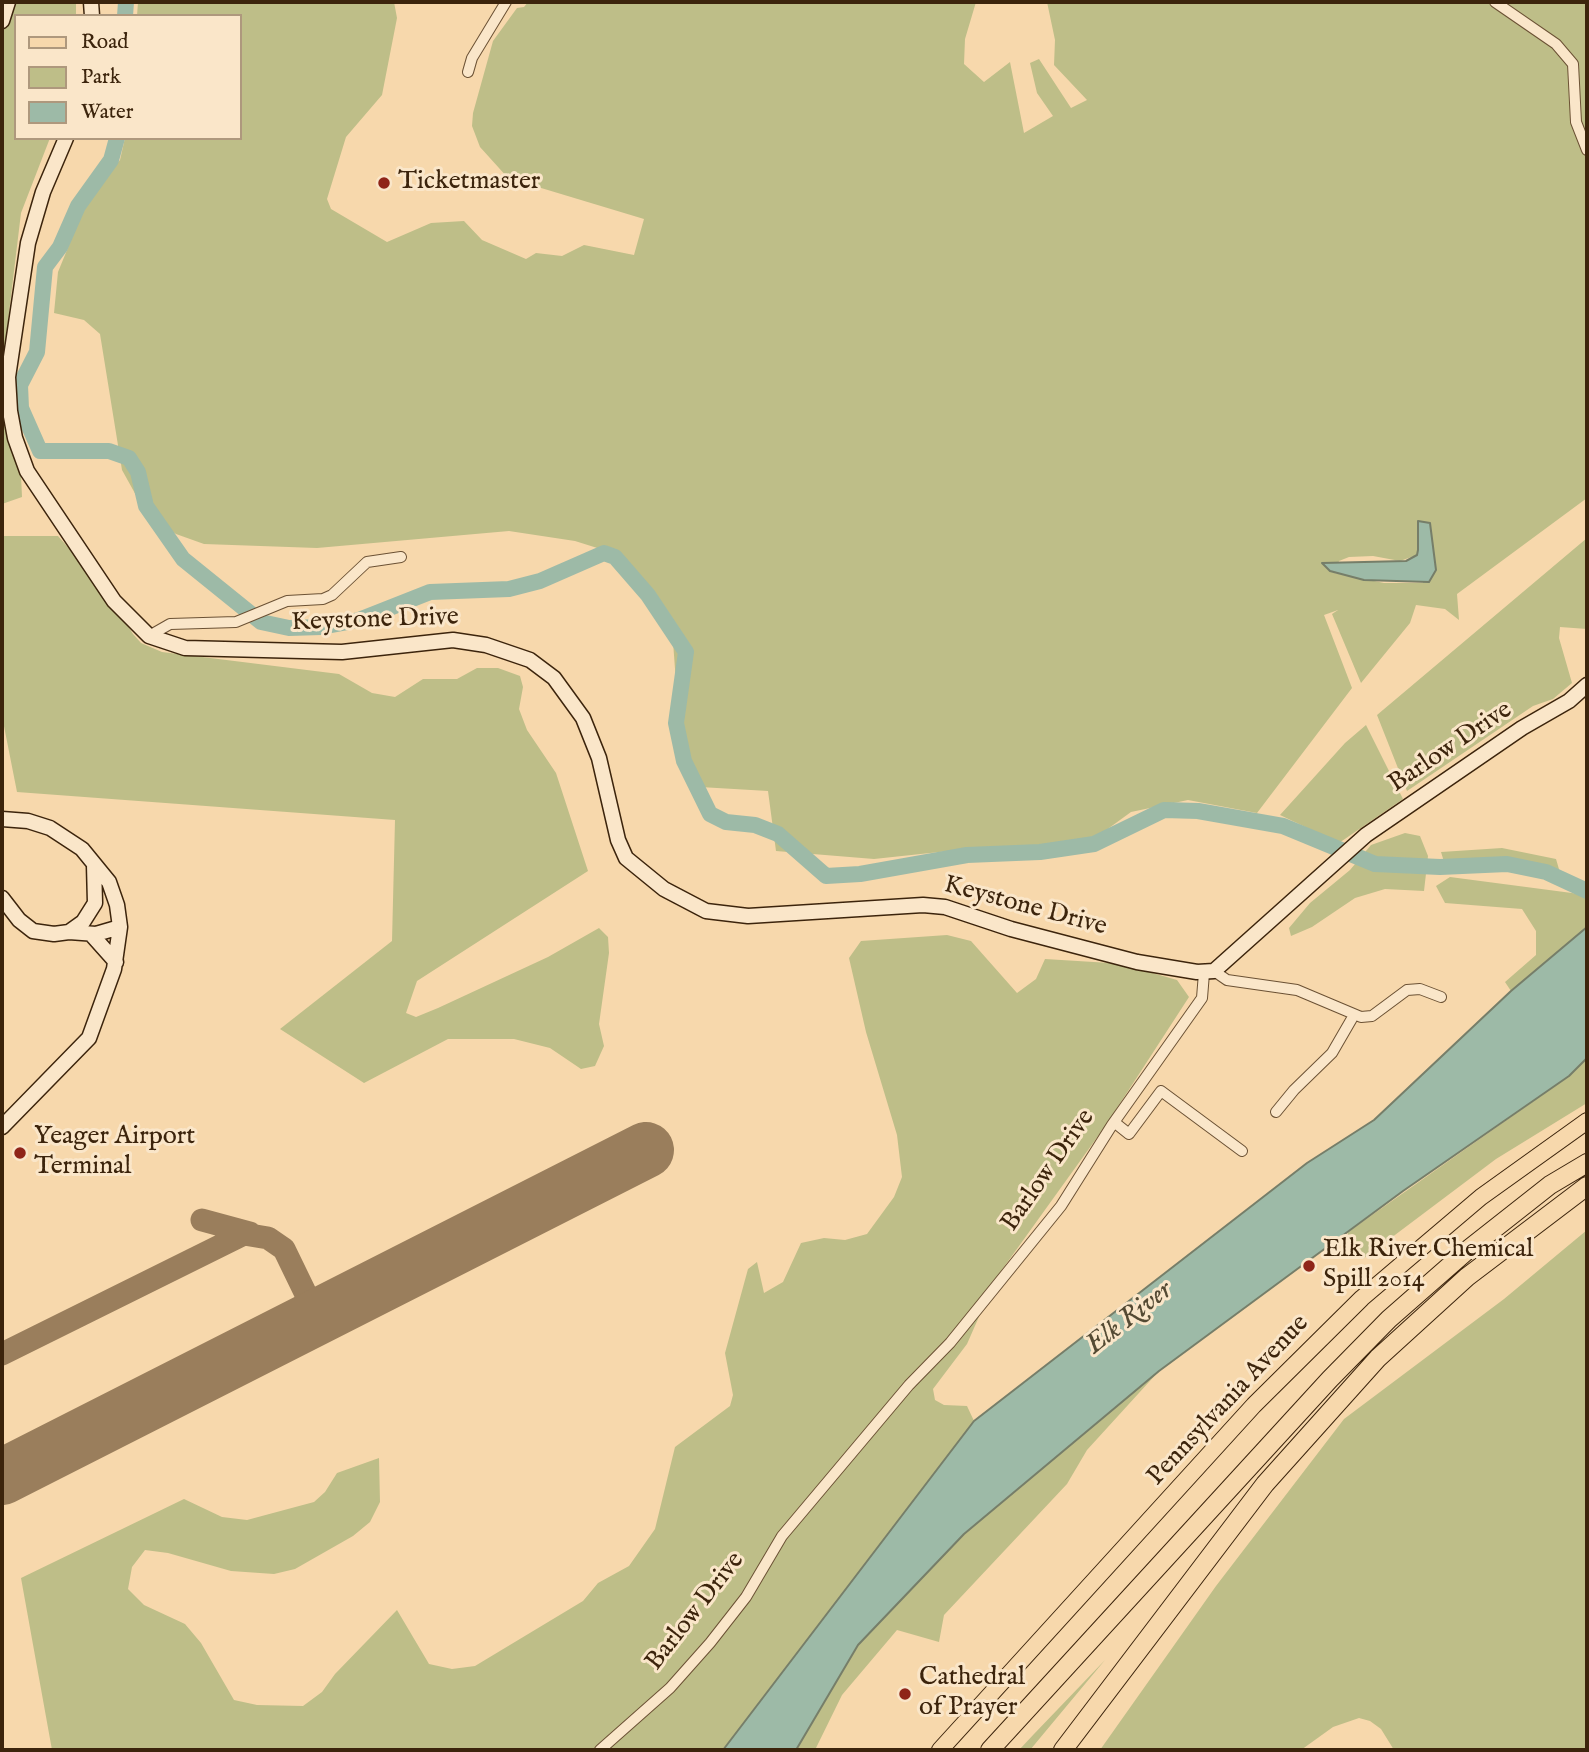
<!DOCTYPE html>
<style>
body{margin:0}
#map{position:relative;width:1589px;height:1752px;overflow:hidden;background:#f7d8ac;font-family:"IM FELL English",serif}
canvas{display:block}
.frame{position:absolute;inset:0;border:4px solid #3c240c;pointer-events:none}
.legend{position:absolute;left:14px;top:14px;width:228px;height:126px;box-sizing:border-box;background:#fae6c9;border:2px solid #ae987d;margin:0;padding:9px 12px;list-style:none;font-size:21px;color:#3c240c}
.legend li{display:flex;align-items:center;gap:14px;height:35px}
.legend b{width:35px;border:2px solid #ae987d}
</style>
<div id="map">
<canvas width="1589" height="1752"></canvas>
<div class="frame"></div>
<ul class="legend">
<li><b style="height:9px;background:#f7d8ac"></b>Road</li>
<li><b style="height:19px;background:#bebe88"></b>Park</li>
<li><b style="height:19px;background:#9dbaa7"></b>Water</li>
</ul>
</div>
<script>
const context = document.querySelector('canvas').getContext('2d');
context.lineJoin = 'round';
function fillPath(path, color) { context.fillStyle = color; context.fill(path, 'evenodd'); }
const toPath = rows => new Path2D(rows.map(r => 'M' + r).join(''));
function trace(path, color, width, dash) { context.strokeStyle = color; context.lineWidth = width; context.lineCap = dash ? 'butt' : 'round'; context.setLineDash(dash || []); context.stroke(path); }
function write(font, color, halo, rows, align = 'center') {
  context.font = font + ' "IM FELL English",serif'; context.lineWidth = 6; context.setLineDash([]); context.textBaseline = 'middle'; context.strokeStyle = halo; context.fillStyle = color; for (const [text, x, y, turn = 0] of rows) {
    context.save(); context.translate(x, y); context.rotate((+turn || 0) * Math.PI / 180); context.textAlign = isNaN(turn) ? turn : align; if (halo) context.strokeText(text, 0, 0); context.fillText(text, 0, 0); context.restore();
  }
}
fillPath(toPath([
 [2,2,76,2,76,16,16,16,16,138,50,138,21,213,2,371],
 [138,2,394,2,397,18,382,95,346,137,327,199,331,209,387,242,431,223,464,221,482,240,526,259,536,253,562,256,584,245,634,255,644,219,508,178,480,147,472,126,473,113,493,41,517,8,524,7,528,2,976,2,965,39,964,64,984,82,1010,62,1024,133,1053,116,1037,93,1030,63,1039,59,1071,108,1087,100,1054,65,1055,40,1047,2,1587,2,1587,498,1457,594,1459,620,1445,609,1416,605,1410,623,1361,683,1332,614,1338,610,1324,615,1352,688,1257,813,1188,800,1131,812,1098,836,1054,848,958,850,874,859,776,851,768,791,700,787,675,739,677,696,672,628,650,594,610,552,575,541,509,531,317,548,204,544,176,534,147,515,122,470,100,334,84,320,54,313,58,272,90,194,120,160,125,138,240,138,240,16,137,16],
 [1418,521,1423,583,1384,583,1335,573,1339,561,1349,557,1373,556,1400,561,1417,555],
 [2,403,21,475,22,497,2,504],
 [2,536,58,536,106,590,133,634,141,643,162,652,339,674,372,693,395,697,423,679,457,679,477,668,498,668,520,676,523,687,519,709,527,730,556,773,588,871,417,981,406,1013,416,1017,438,1008,548,957,599,928,608,937,609,953,599,1024,604,1046,595,1066,581,1069,550,1048,514,1039,448,1039,364,1083,280,1029,392,941,395,820,17,792,2,716],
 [1587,538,1587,629,1560,627,1559,638,1572,683,1553,699,1533,706,1407,791,1377,715],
 [1366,725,1403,799,1339,843,1280,815,1345,743],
 [1405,833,1420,836,1428,856,1424,891,1385,889,1355,898,1312,927,1291,936,1289,928,1310,903,1350,870,1371,845],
 [1502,848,1556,859,1561,876,1520,862,1486,860,1445,865,1441,852],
 [1450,877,1587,895,1587,927,1511,991,1505,982,1536,955,1536,931,1522,909,1445,903,1436,886],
 [947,935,971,941,1017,993,1036,979,1045,959,1110,963,1142,970,1177,980,1189,997,1106,1125,996,1278,967,1344,933,1389,935,1400,944,1405,967,1406,974,1421,723,1750,52,1750,21,1578,184,1499,222,1517,247,1520,314,1502,325,1492,337,1473,379,1458,380,1502,370,1522,353,1536,295,1569,274,1574,231,1571,168,1553,145,1550,132,1567,128,1589,144,1605,185,1624,201,1643,234,1700,257,1705,303,1706,322,1692,335,1674,397,1610,429,1664,452,1669,475,1666,583,1601,598,1583,629,1566,655,1529,675,1447,730,1406,733,1395,725,1353,748,1269,757,1262,764,1293,783,1282,801,1243,824,1238,845,1240,867,1234,894,1197,902,1177,897,1135,866,1032,849,958,861,941],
 [1587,1058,1587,1103,1496,1159,1363,1259,1347,1248,1348,1232,1569,1076],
 [1587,1230,1587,1750,1394,1750,1381,1729,1370,1721,1359,1718,1333,1727,1301,1750,1100,1750,1216,1586,1344,1419,1504,1299],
 [1159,1371,1087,1450,1067,1484,944,1615,939,1642,897,1630,842,1695,815,1750,796,1750,858,1645,963,1534],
 [1105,1660,1030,1750,1019,1750,1034,1734]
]), '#bebe88');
const water = toPath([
 [1418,521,1430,523,1436,570,1429,582,1364,580,1330,571,1322,563,1406,561,1417,555,1418,550,1418,521],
 [1587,927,1587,1058,1569,1076,1403,1191,1159,1371,964,1534,858,1645,796,1750,723,1750,974,1421,1307,1163,1374,1120,1511,991,1587,927]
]);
fillPath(water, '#9dbaa7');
trace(water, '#767e69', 2);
trace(toPath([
 [125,16,126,2],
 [117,138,111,160,78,206,60,247,45,267,37,352,20,385,21,408,40,451,109,451,129,458,138,472,146,506,183,559,261,622,289,628,321,627,359,620,430,592,509,589,540,581,604,553,615,557,648,595,686,652,676,723,684,761,710,814,726,822,755,825,778,834,826,876,860,874,967,855,1040,852,1094,844,1164,810,1198,811,1283,826,1375,864,1440,867,1507,864,1546,872,1587,891]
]), '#9dbaa7', 16);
trace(toPath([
 [202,1220,250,1233],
 [2,1354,244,1234,268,1238,284,1249,317,1317]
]), '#9a7e5c', 23);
trace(toPath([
 [2,1477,646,1150]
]), '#9a7e5c', 56);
const street = toPath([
 [1495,2,1556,44,1573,64,1576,122,1587,150],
 [468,72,472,58,506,2],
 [149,636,170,624,236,622,287,601,323,599,332,595,367,562,401,557],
 [1214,971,1227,980,1297,990,1361,1017,1372,1016,1407,990,1420,989,1441,997],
 [1276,1112,1294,1090,1332,1053,1354,1015],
 [1114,1122,1129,1134,1161,1091,1242,1151],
 [600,1750,670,1688,710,1643,746,1597,782,1536,909,1385,950,1343,1061,1206,1112,1125,1202,998,1204,973]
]);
const secondary = toPath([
 [91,2,92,16],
 [2,21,8,2],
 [66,138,43,192,28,243,8,377,10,411,15,438,27,471,114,601,149,636,185,648,342,652,453,640,486,645,530,660,554,678,583,718,599,758,618,840,626,858,664,889,706,911,748,916,923,905,945,907,1011,929,1137,962,1197,972,1214,971,1366,835,1522,728,1569,701,1587,685],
 [2,819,28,821,50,828,82,849,109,882,117,905,120,927,114,969,89,1038,2,1127],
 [2,898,19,920,33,931,54,934,69,932,83,922,95,903,94,865],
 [69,932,96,934,120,927],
 [91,934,116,962]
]);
const primary = toPath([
 [940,1750,1254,1405,1362,1298,1481,1197,1587,1121]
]);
const highway = toPath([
 [990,1750,1330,1379,1389,1319,1470,1248,1550,1185,1587,1163],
 [1063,1750,1265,1484,1378,1358,1467,1277,1587,1186]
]);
trace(street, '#6b5134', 12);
trace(secondary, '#3c240c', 17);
trace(primary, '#3c240c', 18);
trace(highway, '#3c240c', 20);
trace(street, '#fae6c9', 10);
trace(secondary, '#fae6c9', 14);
trace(primary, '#f7d8ac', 16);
trace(highway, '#f7d8ac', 18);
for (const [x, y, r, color] of [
 [384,183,7,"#8f2418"],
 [20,1153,7,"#8f2418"],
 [1309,1266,7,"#8f2418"],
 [905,1694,7,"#8f2418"]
]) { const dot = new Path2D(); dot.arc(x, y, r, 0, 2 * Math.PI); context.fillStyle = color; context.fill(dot); trace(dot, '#fae6c9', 2.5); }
write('26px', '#3c240c', '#fae6c9', [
 ["Ticketmaster",398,183],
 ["Yeager Airport",34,1138],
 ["Terminal",34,1168],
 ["Elk River Chemical",1323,1251],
 ["Spill 2014",1323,1281],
 ["Cathedral",919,1679],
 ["of Prayer",919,1709]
], 'left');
write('26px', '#3c240c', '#fae6c9', [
 ["Keystone Drive",375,621,-2],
 ["Barlow Drive",1451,748,-34],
 ["Keystone Drive",1025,907,15],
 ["Barlow Drive",1049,1171,-55],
 ["Pennsylvania Avenue",1229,1401,-47],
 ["Barlow Drive",696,1612,-52]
]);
write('italic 28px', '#544a33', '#fae6c9', [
 ["Elk River",1130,1319,-38]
]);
</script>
